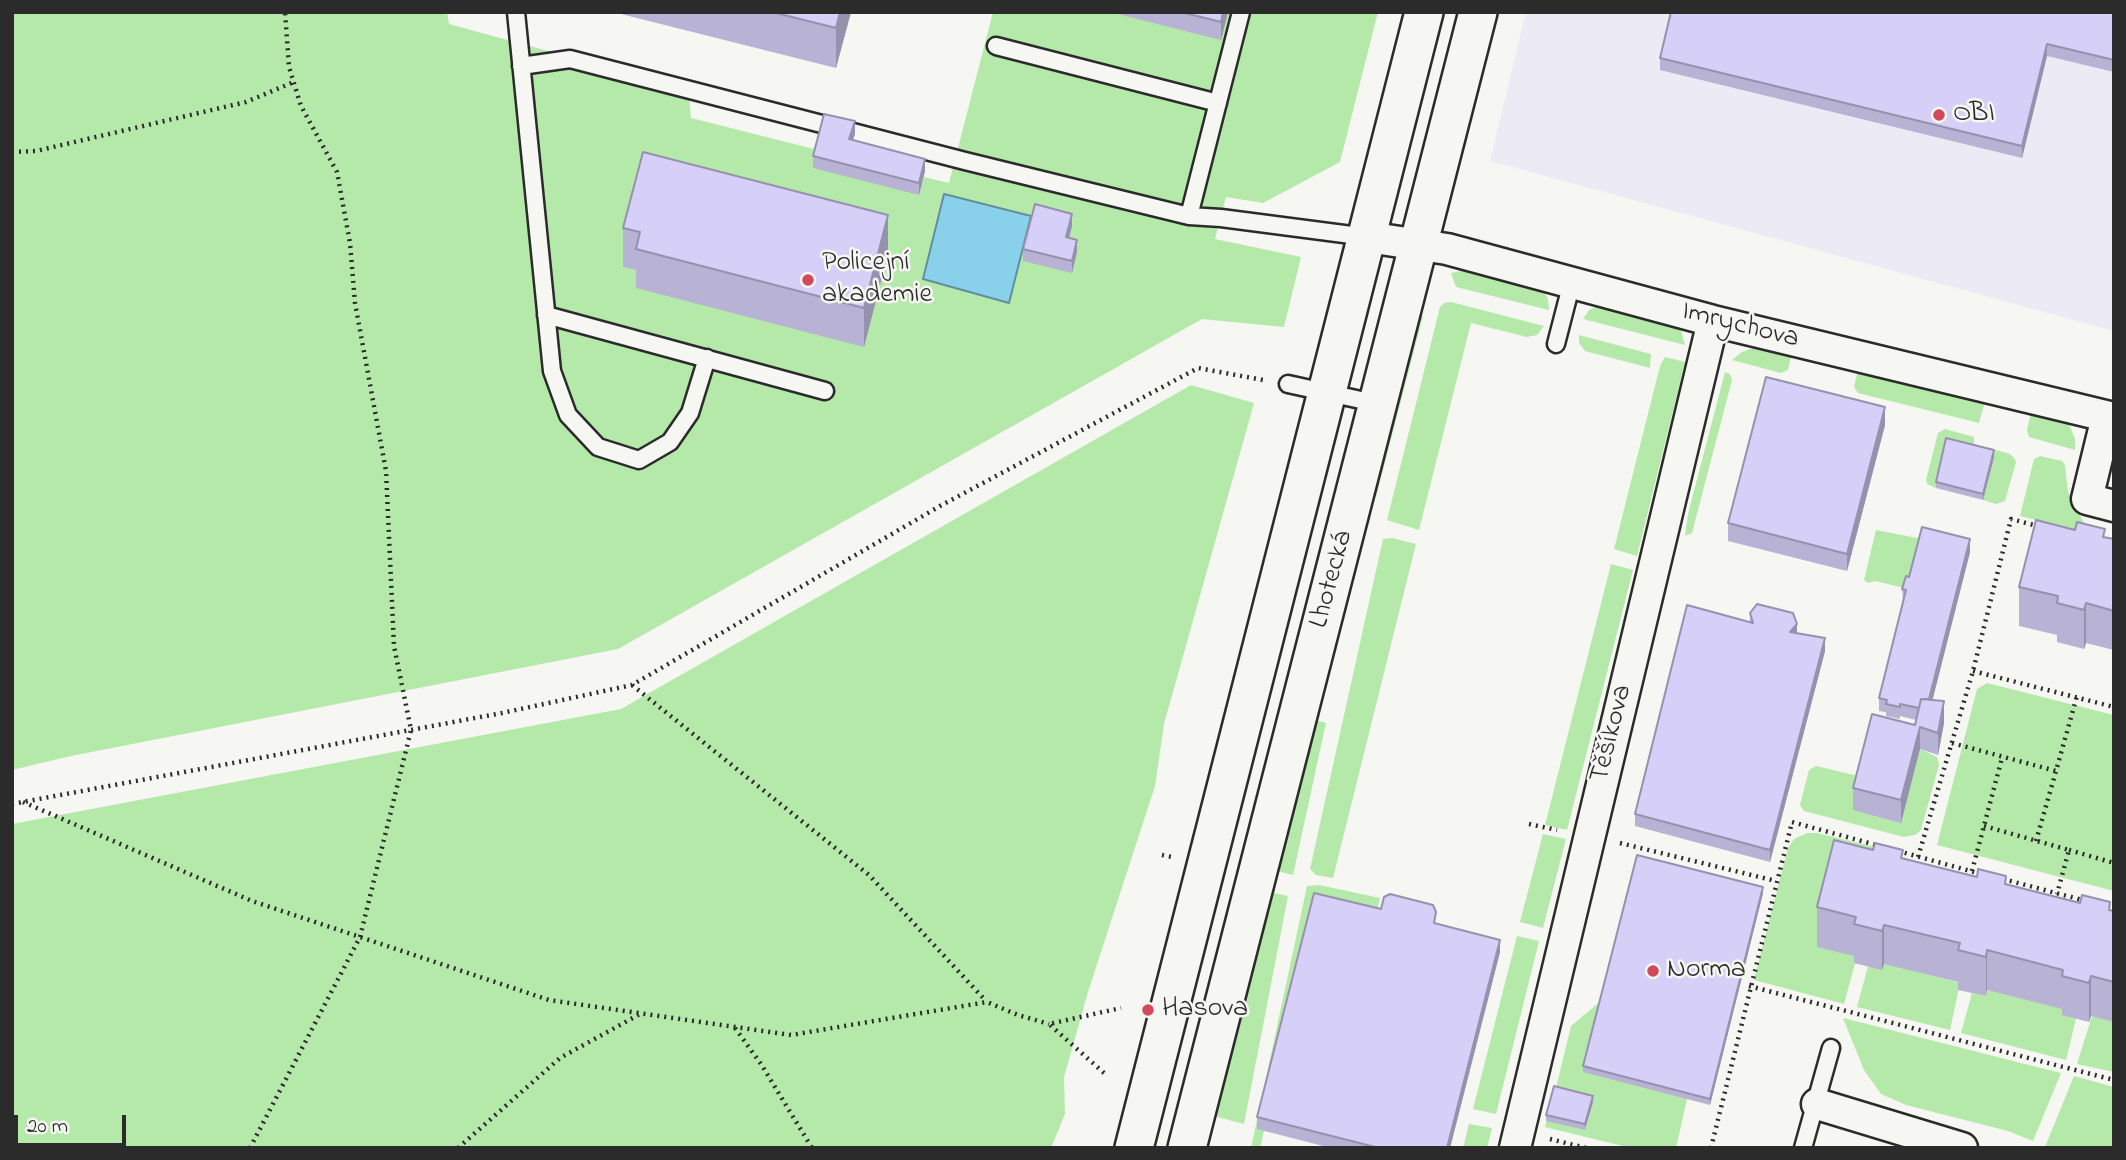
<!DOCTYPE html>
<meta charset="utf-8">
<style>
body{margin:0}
#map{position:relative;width:2126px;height:1160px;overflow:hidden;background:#f6f6f2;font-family:"Indie Flower",sans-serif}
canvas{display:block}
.frame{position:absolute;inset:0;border:14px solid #2b2b2b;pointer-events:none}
.scale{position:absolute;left:14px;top:1115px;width:112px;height:32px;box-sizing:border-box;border:4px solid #2b2b2b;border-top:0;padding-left:9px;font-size:21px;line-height:24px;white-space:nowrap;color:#2b2b2b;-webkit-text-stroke:5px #f6f6f2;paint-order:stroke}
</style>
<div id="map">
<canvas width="2126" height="1160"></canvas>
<div class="frame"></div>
<div class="scale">20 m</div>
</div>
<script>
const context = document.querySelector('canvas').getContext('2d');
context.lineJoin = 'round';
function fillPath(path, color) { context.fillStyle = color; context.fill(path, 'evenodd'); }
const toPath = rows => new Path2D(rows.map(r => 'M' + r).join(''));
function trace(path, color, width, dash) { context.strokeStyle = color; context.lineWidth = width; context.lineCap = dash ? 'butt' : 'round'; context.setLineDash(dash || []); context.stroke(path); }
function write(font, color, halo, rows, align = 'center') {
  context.font = font + ' "Indie Flower",sans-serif'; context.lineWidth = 5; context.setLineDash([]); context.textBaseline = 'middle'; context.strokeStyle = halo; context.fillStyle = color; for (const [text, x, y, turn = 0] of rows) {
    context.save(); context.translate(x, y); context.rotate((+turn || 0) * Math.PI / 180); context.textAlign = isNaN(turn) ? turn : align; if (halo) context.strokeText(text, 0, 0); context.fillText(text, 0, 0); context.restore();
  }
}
fillPath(toPath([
 [1526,12,2114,12,2114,331,1490,161]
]), '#eceaf4');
fillPath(toPath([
 [12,12,447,12,449,24,673,85,689,97,691,118,818,150,918,195,924,177,949,183,993,12,1378,12,1340,162,1263,203,1226,197,1215,239,1301,257,1284,327,1202,319,618,649,71,756,12,770],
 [888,255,640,271,623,267],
 [1470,269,1542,289,1548,299,1549,310,1456,287,1451,273],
 [1451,302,1544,326,1537,335,1527,337,1471,323,1419,530,1387,520,1440,307,1444,303],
 [1600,305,1671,321,1681,331,1685,345,1583,319,1589,310],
 [1416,314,1423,316,1376,497,1370,496],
 [1579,335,1651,354,1650,368,1585,351,1579,343],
 [1758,346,1793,348,1788,370,1781,373,1732,360,1742,352],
 [1665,357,1685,362,1637,556,1614,549,1660,366],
 [1859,365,1986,398,1979,423,1858,393,1854,387],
 [1725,372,1730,374,1732,380,1692,533,1685,536,1688,514],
 [1191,385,1254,403,1164,724,1155,786,1088,992,1064,1077,1065,1114,1051,1148,12,1148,12,824,621,709],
 [2032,408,2062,417,2068,422,2075,439,2075,450,2029,437,2027,430],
 [1945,429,1974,437,1974,444,2010,454,2014,458,2016,462,2005,501,1996,504,1983,500,1946,444,1936,488,1927,484,1926,480,1938,433],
 [2040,456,2062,461,2065,465,2068,492,2089,533,2020,516,2034,459],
 [1876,530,1922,539,1909,589,1875,581,1868,583,1864,580],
 [1392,538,1416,544,1333,878,1316,875,1310,869,1383,539],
 [1611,564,1633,570,1567,830,1545,825],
 [1987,683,2114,715,2114,891,1937,845,1977,689],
 [1311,719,1326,723,1293,875,1273,870],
 [1920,749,1937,757,1939,765,1921,830,1915,835,1904,837,1804,811,1800,805,1809,770,1816,766,1858,776,1901,823],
 [1807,833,1817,833,1900,853,1857,956,1844,1004,1754,980,1788,848,1794,839],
 [1543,834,1566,839,1543,928,1520,922],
 [1319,885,1380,898,1375,920,1264,1131,1260,1148,1251,1148,1307,886],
 [1268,892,1288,896,1244,1124,1214,1116],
 [1517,936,1539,941,1496,1114,1473,1109],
 [1884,963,1960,983,1950,1030,1857,1007,1868,966,1882,969],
 [1988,990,2064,1009,2076,1019,2066,1060,1961,1033,1972,993,1986,996],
 [1602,1000,1687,1099,1676,1148,1631,1148,1545,1127,1547,1120,1586,1129,1593,1102,1555,1092,1571,1026],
 [2092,1016,2114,1021,2114,1072,2077,1064],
 [1843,1018,2061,1073,2033,1141,2008,1131,1906,1105,1881,1094,1864,1070],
 [2074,1076,2114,1087,2114,1148,2045,1147],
 [1469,1124,1492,1128,1487,1148,1463,1148]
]), '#b5e9aa');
const water = toPath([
 [944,194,1031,216,1009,303,923,279,944,194]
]);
fillPath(water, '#89d0ea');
trace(water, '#638e9e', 2);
const service = toPath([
 [516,12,552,371,568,415,598,447,639,460,670,442,690,413,707,358],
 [996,46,1218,103],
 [521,66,570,59,965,161,1189,216,1241,12],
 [1189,216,1221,218,1367,237],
 [546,315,825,391],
 [1556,344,1572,282],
 [1288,384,1379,404],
 [1803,1148,1831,1048]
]);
const minor = toPath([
 [1367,237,1447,249,1713,321,2114,418],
 [2107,417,2087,499,2114,506],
 [1817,1104,1962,1148],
 [1515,1148,1713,321]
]);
const tertiary = toPath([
 [1134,1148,1424,12],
 [1187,1148,1478,12]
]);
trace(service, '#2b2b2b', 21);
trace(minor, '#2b2b2b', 35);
trace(tertiary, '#2b2b2b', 42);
trace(toPath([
 [12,152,36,151,246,102,294,82],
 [1973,671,2114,707],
 [632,685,869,875,986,1001],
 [1952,743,2056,771,2077,696],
 [23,802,252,901,549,1000,791,1035,987,1002,1018,1015,1049,1024],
 [12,804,502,713,632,685,940,506,1198,368,1263,380],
 [1529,824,1557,830],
 [1984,826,2069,850,2057,894],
 [2036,841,2056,771],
 [1620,843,1776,881],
 [2069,850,2114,863],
 [1898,851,1981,874],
 [1162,855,1172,857],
 [1918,857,1973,671,2011,519,2041,527],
 [1972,871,2002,758],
 [2003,879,2086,901],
 [1749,986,2114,1080],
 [735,1028,761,1064,812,1148],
 [1104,1073,1049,1024,1121,1008],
 [1550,1139,1586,1148],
 [250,1148,360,937,411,730,394,646,386,471,355,303,350,243,337,172,301,106,289,67,285,12],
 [458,1148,560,1058,640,1014],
 [1711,1148,1792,822,1880,846]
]), '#2b2b2b', 4.5, [2, 5]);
trace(service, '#f6f6f2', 16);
trace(minor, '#f6f6f2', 30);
trace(tertiary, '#f6f6f2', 37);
fillPath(toPath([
 [613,12,851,12,836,68],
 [1110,12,1228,12,1221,40],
 [2114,12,2114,72,2047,56,2022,158,1660,70,1660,58],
 [855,134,853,140,925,171,919,195,813,168,813,156],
 [1072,226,1069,238,1077,252,1072,273,1023,261,1023,249],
 [623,228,888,254,864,347,636,288,636,270,623,267],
 [1885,425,1847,571,1728,541,1728,523],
 [1994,457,1983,500,1936,488,1936,482],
 [2105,537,2114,539,2114,650,2086,643,2084,649,2057,642,2057,635,2019,626,2019,587],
 [1970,552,1932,700,1944,723,1938,755,1920,749,1901,823,1853,810,1853,788,1915,725,1916,720,1900,716,1900,719,1886,716,1886,712,1879,711,1879,698,1903,601,1902,589,1909,577],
 [1750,613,1797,634,1825,651,1770,862,1635,826,1635,814,1750,622],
 [1903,858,2114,911,2114,1022,2091,1016,2089,1022,2062,1015,2062,1009,1987,990,1986,996,1958,990,1958,982,1884,964,1882,970,1854,963,1854,956,1817,947,1817,907],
 [1763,893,1710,1105,1583,1072,1583,1066],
 [1436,923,1500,952,1450,1148,1331,1148,1257,1129,1257,1117],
 [1593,1102,1585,1130,1546,1121,1546,1115]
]), '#b8b2d4');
fillPath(toPath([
 [840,12,851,12,836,68,836,28],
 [1223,12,1228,12,1221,40,1221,22],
 [2047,44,2047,56,2022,158,2022,146],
 [855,121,855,134,849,151,849,139],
 [925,159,925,171,919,195,919,183],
 [1072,214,1072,226,1066,249,1066,237],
 [888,215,888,254,864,347,864,308],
 [1077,240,1077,252,1072,273,1072,261],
 [1885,407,1885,425,1847,571,1847,554],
 [1994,450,1994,457,1983,500,1983,494],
 [1970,539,1970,552,1927,722,1927,710],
 [2086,603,2086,643,2084,649,2084,610],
 [1797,624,1797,637,1790,632],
 [1825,638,1825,651,1770,862,1770,850],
 [1944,701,1944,723,1938,755,1938,733],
 [1920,727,1920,749,1901,823,1901,800],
 [1763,887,1763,893,1710,1105,1710,1099],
 [1884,925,1884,964,1882,970,1882,931],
 [1500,940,1500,952,1450,1148,1447,1148],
 [1987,950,1987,990,1986,996,1986,957],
 [2091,976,2091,1016,2089,1022,2089,983],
 [1593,1096,1593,1102,1585,1130,1585,1124]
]), '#9691ad');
const building = toPath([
 [772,12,840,12,836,28,772,12],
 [1181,12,1223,12,1221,22,1181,12],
 [1671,12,2114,12,2114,60,2047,44,2022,146,1660,58,1671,12],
 [824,114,855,121,849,139,925,159,919,183,813,156,824,114],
 [643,152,888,215,864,308,636,249,640,232,623,228,643,152],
 [1035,204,1072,214,1066,237,1077,240,1072,261,1023,249,1035,204],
 [1766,377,1885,407,1847,554,1728,523,1766,377],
 [1946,438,1994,450,1983,494,1936,482,1946,438],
 [2036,520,2075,530,2077,522,2105,529,2103,537,2114,539,2114,611,2086,603,2084,610,2057,603,2058,596,2019,587,2036,520],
 [1922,527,1970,539,1929,699,1921,699,1919,708,1900,704,1900,707,1886,704,1887,700,1879,698,1906,590,1902,589,1906,576,1909,577,1922,527],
 [1757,604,1793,613,1797,624,1790,632,1825,638,1770,850,1635,814,1687,605,1753,623,1750,613,1757,604],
 [1921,699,1944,701,1938,733,1920,727,1901,800,1853,788,1872,714,1915,725,1921,699],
 [1834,840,1873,850,1875,843,1903,850,1901,858,1977,877,1978,869,2006,876,2005,884,2080,903,2082,895,2110,902,2109,910,2114,911,2114,982,2091,976,2089,983,2062,976,2063,970,1987,950,1986,957,1958,950,1960,943,1884,925,1882,931,1854,924,1856,917,1817,907,1834,840],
 [1637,855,1763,887,1710,1099,1583,1066,1637,855],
 [1314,893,1381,909,1384,897,1390,894,1433,905,1436,912,1434,923,1500,940,1447,1148,1379,1148,1257,1117,1314,893],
 [1554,1086,1593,1096,1585,1124,1546,1115,1554,1086]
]);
fillPath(building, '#d6cff7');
trace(building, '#9691ad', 2);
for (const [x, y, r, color] of [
 [1939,115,7,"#d1495b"],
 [808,280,7,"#d1495b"],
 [1653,971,7,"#d1495b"],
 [1148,1010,7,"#d1495b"]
]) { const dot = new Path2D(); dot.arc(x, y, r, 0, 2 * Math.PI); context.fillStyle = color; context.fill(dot); trace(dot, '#f6f6f2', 2.5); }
write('28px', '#2b2b2b', '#f6f6f2', [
 ["OBI",1953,115],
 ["Policejní",822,264],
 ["akademie",822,296],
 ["Norma",1667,971],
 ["Hasova",1162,1010]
], 'left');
write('28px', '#2b2b2b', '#f6f6f2', [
 ["Imrychova",1740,327,14],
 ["Lhotecká",1333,580,-75],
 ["Těšíkova",1613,734,-76]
]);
</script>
